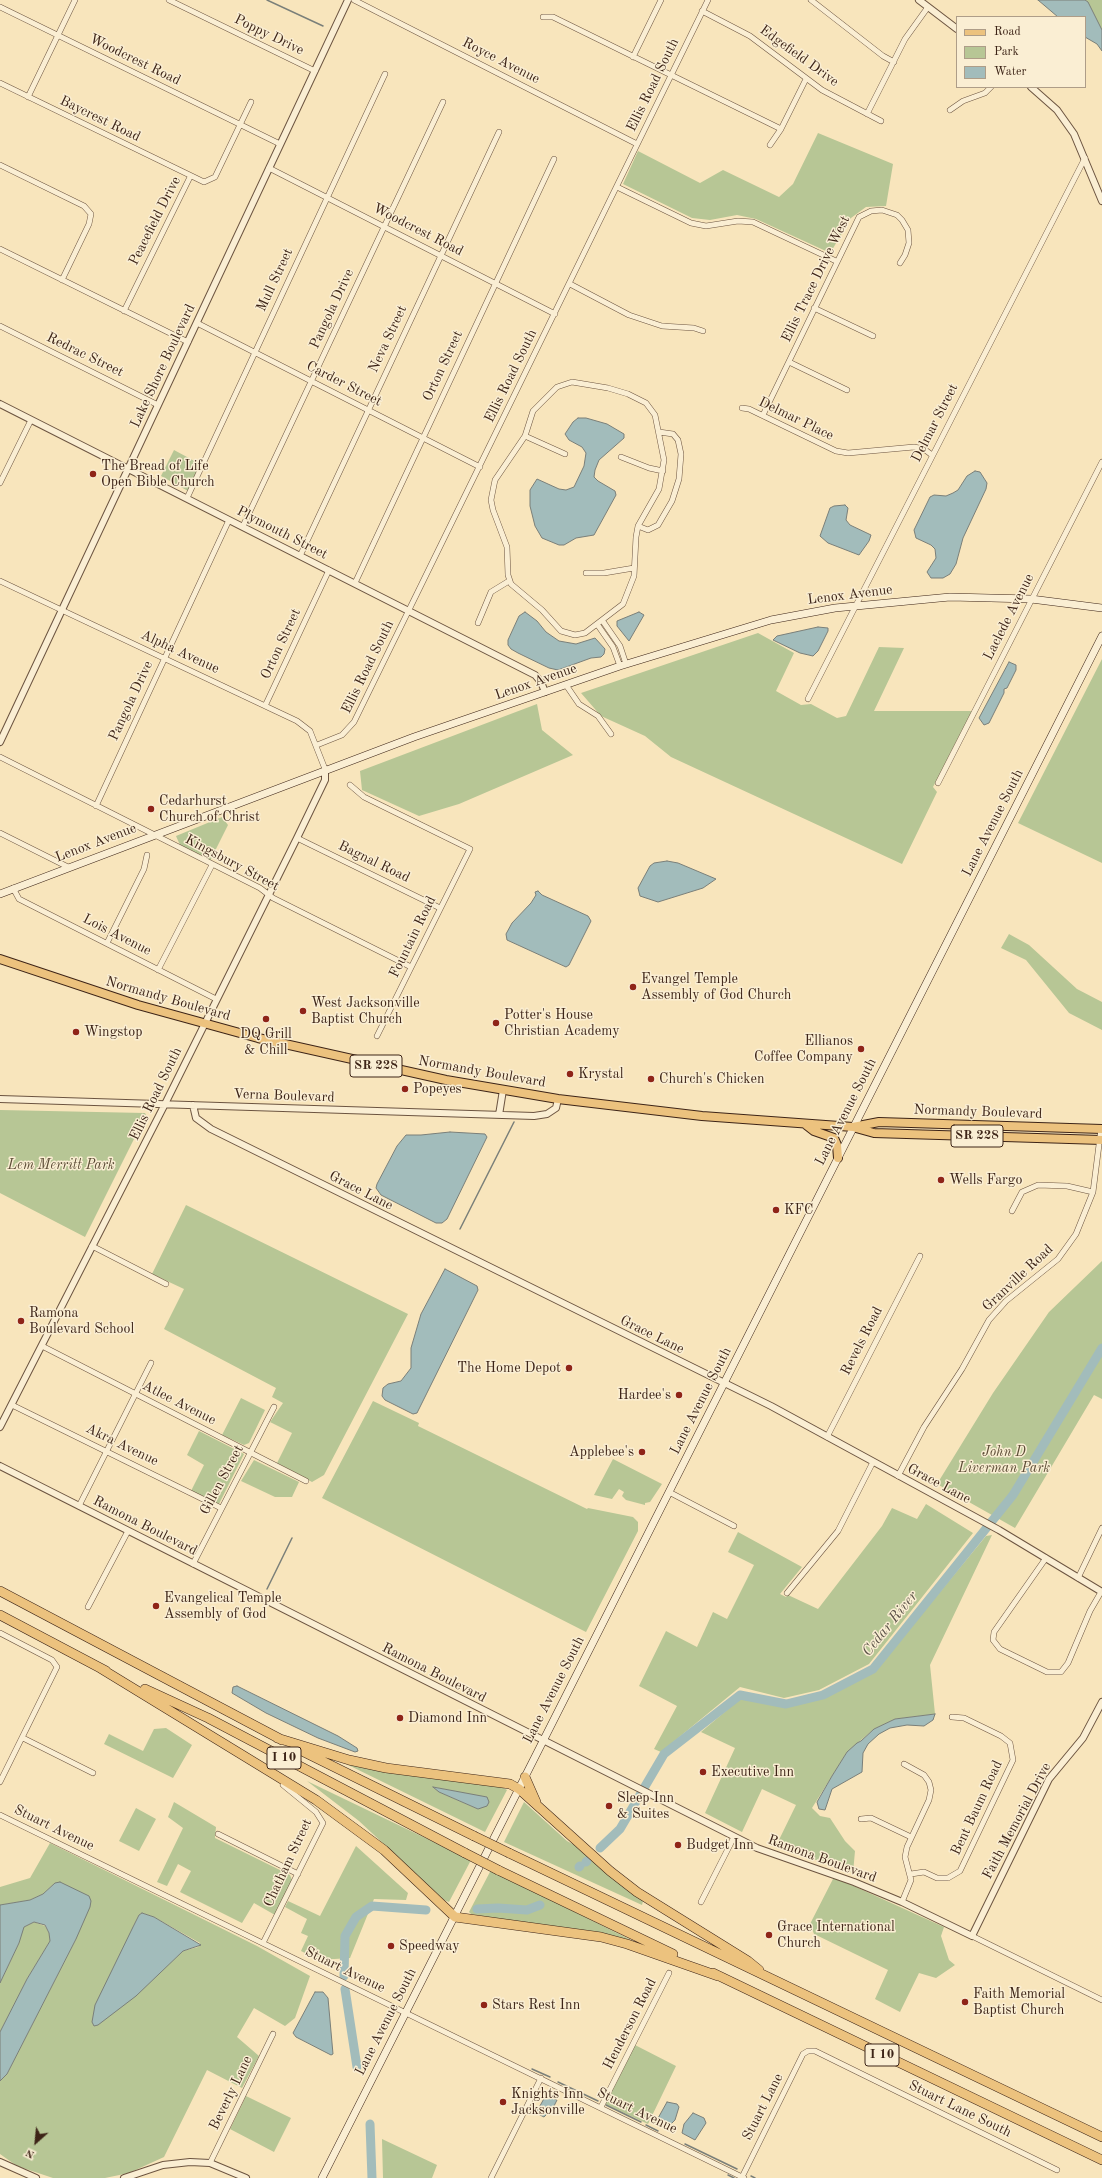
<!DOCTYPE html>
<style>
body{margin:0}
#map{position:relative;width:1102px;height:2178px;overflow:hidden;background:#f8e5bc;font-family:"Old Standard TT",serif}
canvas{display:block}
.legend{position:absolute;left:956px;top:16px;width:130px;height:72px;box-sizing:border-box;background:#faeed3;border:1px solid #ae9d88;margin:0;padding:5px 7px;list-style:none;font-size:12px;color:#3d2417}
.legend li{display:flex;align-items:center;gap:8px;height:20px}
.legend b{width:20px;border:1px solid #ae9d88}
.north{position:absolute;left:16px;top:2122px;width:40px;height:40px;-webkit-text-stroke:3px #faeed3;paint-order:stroke;rotate:207deg;font-size:11px;font-weight:700;line-height:16px;text-align:center;color:#3d2417}
.north::after{content:'';display:block;margin:auto;width:14px;height:18px;background:#3d2417;clip-path:polygon(50% 0,100% 100%,50% 72%,0 100%)}
</style>
<div id="map">
<canvas width="1102" height="2178"></canvas>
<ul class="legend">
<li><b style="height:5px;background:#ecc27e"></b>Road</li>
<li><b style="height:11px;background:#b7c695"></b>Park</li>
<li><b style="height:11px;background:#a2bcbb"></b>Water</li>
</ul>
<div class="north">N</div>
</div>
<script>
const context = document.querySelector('canvas').getContext('2d');
context.lineJoin = 'round';
function fillPath(path, color) { context.fillStyle = color; context.fill(path, 'evenodd'); }
const toPath = rows => new Path2D(rows.map(r => 'M' + r).join(''));
function trace(path, color, width, dash) { context.strokeStyle = color; context.lineWidth = width; context.lineCap = dash ? 'butt' : 'round'; context.setLineDash(dash || []); context.stroke(path); }
function write(font, color, halo, rows, align = 'center') {
  context.font = font + ' "Old Standard TT",serif'; context.lineWidth = 3; context.setLineDash([]); context.textBaseline = 'middle'; context.strokeStyle = halo; context.fillStyle = color; for (const [text, x, y, turn = 0] of rows) {
    context.save(); context.translate(x, y); context.rotate((+turn || 0) * Math.PI / 180); context.textAlign = isNaN(turn) ? turn : align; if (halo) context.strokeText(text, 0, 0); context.fillText(text, 0, 0); context.restore();
  }
}
fillPath(toPath([
 [1085,0,1102,0,1102,30,1088,2],
 [818,133,893,164,886,206,866,207,851,218,832,250,828,252,756,219,737,215,710,220,692,218,623,184,638,151,700,183,723,170,779,197,793,184],
 [174,450,200,464,188,491,161,476],
 [758,633,794,653,776,691,801,705,811,704,837,718,846,716,879,647,904,648,874,711,972,711,933,787,937,792,902,864,671,757,645,736,601,716,581,693],
 [1102,659,1102,863,1018,823],
 [537,704,542,730,573,755,459,804,419,816,362,790,360,771],
 [222,817,228,825,210,861,180,845,176,836],
 [1009,934,1029,945,1077,989,1102,1002,1102,1030,1069,1013,1026,960,1001,948],
 [0,1110,145,1113,146,1115,85,1237,0,1193],
 [186,1205,408,1314,324,1475,312,1482,277,1463,292,1433,270,1422,283,1403,272,1397,276,1388,164,1329,184,1289,152,1274],
 [1102,1261,1102,1399,1094,1395,1015,1528,937,1484,993,1393,1049,1312],
 [241,1398,265,1410,249,1443,244,1445,222,1435],
 [373,1401,419,1423,418,1426,587,1509,588,1508,633,1517,638,1522,638,1531,586,1632,322,1498],
 [199,1431,244,1454,219,1504,191,1491,204,1465,187,1455],
 [613,1459,662,1484,650,1502,645,1503,645,1505,626,1500,622,1496,624,1492,619,1489,612,1499,594,1495],
 [254,1460,299,1482,292,1497,275,1497,241,1481],
 [926,1504,973,1533,869,1664,819,1690,784,1698,740,1687,661,1752,654,1749,677,1706,639,1686,666,1631,697,1647,713,1612,727,1619,754,1565,728,1552,738,1532,802,1567,780,1594,786,1597,788,1595,818,1609,882,1526,892,1508,917,1519],
 [992,1535,930,1665,935,1714,895,1719,874,1729,847,1752,812,1808,820,1816,830,1818,845,1841,855,1851,853,1873,776,1846,796,1805,762,1789,742,1832,705,1813,735,1748,701,1732,740,1699,786,1707,824,1697,875,1671,986,1536],
 [166,1728,192,1745,173,1778,104,1744,109,1734,143,1751,154,1729],
 [336,1759,500,1786,507,1790,485,1832],
 [434,1787,477,1796,487,1797,478,1809,439,1792],
 [307,1781,471,1860,449,1902,444,1900,359,1821],
 [174,1802,216,1827,215,1838,290,1875,292,1880,275,1915,254,1903,242,1923,180,1892,191,1871,178,1864,167,1886,157,1882,183,1828,168,1817],
 [524,1802,567,1841,585,1851,643,1901,642,1905,504,1842],
 [136,1808,156,1819,139,1851,119,1841],
 [50,1843,257,1946,310,1976,295,2018,285,2026,254,2008,237,2037,259,2056,242,2088,207,2070,164,2157,129,2173,105,2178,53,2178,17,2166,0,2154,0,2081,7,2074,76,1939,55,1883,43,1894,30,1900,0,1905,0,1887,30,1878],
 [142,1913,154,1917,200,1943,198,1947,183,1951,133,1997,133,1927,139,1915],
 [356,1846,408,1893,406,1900,374,1899,350,1958,319,1960,301,1951,308,1936,301,1933,307,1919,285,1907,288,1901,320,1916],
 [491,1870,637,1943,471,1914,469,1912],
 [834,1877,944,1927,941,1936,949,1960,955,1965,936,1978,919,1973,900,2012,875,1999,888,1970,814,1934,810,1924],
 [34,1922,45,1926,49,1933,50,1941,27,1979,0,2032,0,1983,19,1943,21,1931,24,1927],
 [635,2045,676,2066,648,2124,605,2104],
 [246,2096,291,2118,274,2152,230,2129],
 [382,2139,437,2165,432,2178,383,2178]
]), '#b7c695');
const water = toPath([
 [1038,0,1085,0,1088,2,1102,30,1102,51,1097,44,1085,37,1085,17,1058,17,1038,0],
 [578,418,586,418,607,424,624,434,624,438,599,460,595,470,594,477,598,481,615,491,616,495,594,535,576,538,564,545,559,545,542,538,535,526,530,506,530,490,537,479,559,489,566,490,574,487,584,466,586,453,582,447,569,440,565,434,573,422,578,418],
 [975,471,980,472,987,483,986,489,963,538,956,564,950,574,943,578,931,578,927,572,936,558,935,549,931,545,916,538,914,530,930,497,934,495,946,496,953,493,958,490,967,476,975,471],
 [845,505,848,508,846,520,850,525,871,535,869,541,859,555,828,543,820,536,830,508,834,506,845,505],
 [525,612,537,621,546,632,559,641,576,644,595,638,605,649,604,654,601,657,591,658,558,670,549,668,518,653,511,649,508,645,508,640,519,616,525,612],
 [639,612,644,615,629,641,617,626,617,621,639,612],
 [818,627,828,628,828,631,818,651,813,656,800,653,773,640,777,636,818,627],
 [1009,662,1016,665,1016,670,1007,688,1004,689,1004,693,989,723,984,725,979,718,1009,662],
 [667,861,678,863,716,879,703,888,658,902,640,896,638,888,650,866,654,863,667,861],
 [538,891,542,895,588,916,591,921,569,965,566,967,507,940,506,934,512,923,531,903,536,895,535,892,538,891],
 [450,1132,485,1134,487,1137,447,1219,442,1223,436,1223,381,1195,376,1188,377,1184,397,1146,406,1135,421,1135,450,1132],
 [445,1269,477,1286,478,1290,417,1413,413,1414,385,1400,382,1396,383,1388,388,1384,401,1381,411,1368,411,1348,421,1314,445,1269],
 [237,1686,338,1736,357,1748,358,1751,355,1752,318,1738,266,1713,232,1693,233,1687,237,1686],
 [935,1714,933,1720,924,1726,907,1725,890,1728,879,1734,868,1744,863,1753,862,1772,832,1789,825,1810,819,1809,817,1802,832,1776,847,1752,857,1743,861,1741,874,1729,895,1719,935,1714],
 [433,1787,487,1797,489,1802,487,1806,478,1809,439,1792,433,1787],
 [60,1882,89,1896,91,1901,90,1907,76,1939,7,2074,0,2081,0,2032,27,1979,50,1941,49,1933,45,1925,34,1922,24,1927,19,1943,0,1983,0,1905,30,1900,43,1894,55,1883,60,1882],
 [142,1913,154,1917,201,1945,183,1951,136,1996,98,2025,94,2026,92,2022,95,2005,133,1927,139,1915,142,1913],
 [315,1992,323,1992,328,1998,333,2054,331,2055,296,2037,293,2033,315,1992],
 [546,2095,557,2100,553,2108,544,2117,536,2113,546,2095],
 [667,2102,677,2104,679,2107,675,2120,669,2126,662,2126,657,2120,667,2102],
 [693,2113,704,2118,706,2123,695,2140,682,2133,684,2124,693,2113]
]);
fillPath(water, '#a2bcbb');
trace(water, '#7a7f79', 1);
trace(toPath([
 [267,0,323,26],
 [460,1229,514,1122],
 [267,1589,292,1538],
 [532,2069,550,2077],
 [558,2082,598,2101],
 [606,2105,641,2122],
 [646,2125,658,2131],
 [685,2144,737,2169],
 [728,2175,734,2178],
 [751,2176,755,2178]
]), '#7a7f79', 1.5);
trace(toPath([
 [600,1848,620,1829,664,1754,740,1695,786,1704,823,1695,873,1669,1013,1495,1102,1348],
 [586,1862,587,1861],
 [579,1867,580,1866],
 [477,1909,498,1908,527,1910,540,1905],
 [344,1976,345,1936,356,1917,372,1906,426,1910],
 [345,1989,357,2067],
 [370,2124,372,2178]
]), '#a2bcbb', 9);
const minor = toPath([
 [169,0,315,71],
 [354,0,637,144],
 [811,0,883,56,894,62],
 [0,7,280,144],
 [702,11,750,36,822,90,881,121],
 [543,17,553,17,781,129],
 [633,57,661,0],
 [0,83,204,182,215,177,251,102],
 [28,97,75,0],
 [950,110,963,101,985,93,991,87],
 [867,114,905,39,928,7],
 [770,145,781,129,806,79],
 [0,165,84,206,91,214,89,224,62,280],
 [269,168,555,314],
 [617,187,691,223,706,226,738,221,753,222,836,261],
 [0,249,188,342],
 [570,284,629,315,662,326,694,328,703,331],
 [814,308,873,336],
 [124,311,190,177],
 [197,323,480,467],
 [0,326,158,405],
 [789,362,847,390],
 [572,382,608,388,628,394,646,403,655,415,664,460,659,489,638,526,636,537,634,576,623,604,585,633,575,635,561,631,542,610,511,584,508,575,507,547,493,510,491,500,495,480,525,436,533,411,557,387,572,382],
 [742,408,749,409,836,451,848,453,914,447,924,449,932,455],
 [763,415,859,217,871,211,882,210,897,215,902,220,908,230,909,243,905,255,900,263],
 [525,436,565,454],
 [621,457,649,468,663,471],
 [0,483,31,420],
 [187,498,385,74],
 [243,526,443,102],
 [638,526,648,530,658,525,672,501,679,479,681,454,678,440,673,434,659,432],
 [300,556,499,132],
 [586,573,604,573,634,568],
 [0,581,297,721,310,731,325,769],
 [355,583,554,159],
 [602,620,620,646,626,664],
 [478,623,491,592,509,581],
 [597,624,613,647,620,666],
 [566,685,579,704,598,716,611,734],
 [808,699,1085,158],
 [265,706,329,570],
 [317,745,342,735,354,722,708,0],
 [0,757,260,888,273,898,411,967],
 [938,783,1102,462],
 [350,785,364,797,470,849,377,1036],
 [96,806,229,520],
 [0,833,68,867],
 [297,838,440,908],
 [13,888,19,899,216,999],
 [107,943,144,869,147,855],
 [158,970,212,865],
 [1012,1211,1022,1192,1038,1185,1067,1186,1093,1192],
 [92,1246,166,1284],
 [42,1346,306,1481],
 [12,1405,221,1508],
 [827,1437,920,1256],
 [898,1476,924,1427,962,1369,989,1320,1006,1301,1058,1259,1076,1234,1093,1192,1101,1129],
 [669,1492,734,1526],
 [79,1506,151,1363],
 [1046,1558,994,1632,993,1640,1000,1649,1047,1672,1061,1672,1068,1663,1090,1611,1101,1592],
 [193,1564,274,1407],
 [1078,1578,1102,1528],
 [787,1593,838,1531,873,1462],
 [88,1607,128,1531],
 [0,1633,52,1660,57,1667,0,1782],
 [23,1738,93,1773],
 [0,1815,744,2178],
 [861,1819,871,1818,911,1837],
 [218,1834,298,1874],
 [911,1874,924,1872,937,1878,948,1878,960,1871,1013,1760,1010,1743,1001,1736,964,1718,952,1717],
 [701,1902,734,1837],
 [902,1902,911,1880,905,1857,907,1847,929,1800,931,1790,929,1782,924,1775,904,1764],
 [972,1936,1102,2000],
 [263,1943,323,1823,316,1812,283,1785],
 [601,2107,669,1973],
 [210,2163,273,2034],
 [742,2177,803,2054,808,2051,815,2051,1057,2170],
 [491,2178,541,2078]
]);
const tertiary = toPath([
 [919,0,957,29],
 [1031,87,1057,110,1074,134,1102,201],
 [0,404,535,675,541,682,545,692],
 [0,742,348,0],
 [0,1099,534,1116,547,1114,556,1108,558,1099],
 [193,1105,196,1118,211,1129,771,1406,999,1530,1102,1592],
 [499,1115,503,1090],
 [0,1427,165,1104,297,838,325,780,325,769],
 [0,1466,757,1848,854,1882,902,1902,972,1936,1049,1779,1083,1738,1102,1702],
 [0,2162,36,2178],
 [124,2178,163,2165,190,2162,210,2163,246,2178]
]);
const secondary = toPath([
 [0,894,414,737,620,666,771,620,835,608,950,597,1031,599,1102,608],
 [322,2178,1102,636]
]);
const primary = toPath([
 [0,959,138,1005,258,1038,446,1080,558,1099,702,1116,853,1127,879,1122,1102,1129],
 [805,1124,814,1131,834,1138,837,1145,838,1158],
 [856,1128,874,1133,1102,1140]
]);
const motorway = toPath([
 [0,1591,282,1740],
 [0,1615,106,1671],
 [100,1668,316,1800,384,1850,455,1917,601,1937,627,1944,718,1976],
 [145,1689,208,1718,465,1853],
 [277,1738,349,1760,386,1768,510,1784,519,1789,610,1871,637,1892,748,1961,759,1970],
 [300,1750,474,1836],
 [525,1777,536,1802],
 [509,1853,1102,2137],
 [498,1870,673,1954],
 [713,1973,1102,2160]
]);
trace(minor, '#6c5440', 6);
trace(tertiary, '#6c5440', 8);
trace(secondary, '#3d2417', 8);
trace(primary, '#3d2417', 10);
trace(motorway, '#3d2417', 10);
trace(minor, '#faeed3', 5);
trace(tertiary, '#faeed3', 6);
trace(secondary, '#faeed3', 7);
trace(primary, '#ecc27e', 8);
trace(motorway, '#ecc27e', 9);
const motorwayBridge = toPath([
 [474,1836,509,1853],
 [465,1853,498,1870]
]);
trace(motorwayBridge, '#3d2417', 10, []);
trace(motorwayBridge, '#ecc27e', 9);
for (const [x, y, r, color] of [
 [93,474,4,"#8f2418"],
 [151,809,4,"#8f2418"],
 [633,987,4,"#8f2418"],
 [303,1011,4,"#8f2418"],
 [266,1019,4,"#8f2418"],
 [496,1023,4,"#8f2418"],
 [76,1032,4,"#8f2418"],
 [861,1049,4,"#8f2418"],
 [570,1074,4,"#8f2418"],
 [651,1079,4,"#8f2418"],
 [405,1089,4,"#8f2418"],
 [941,1180,4,"#8f2418"],
 [776,1210,4,"#8f2418"],
 [21,1321,4,"#8f2418"],
 [569,1368,4,"#8f2418"],
 [679,1395,4,"#8f2418"],
 [642,1452,4,"#8f2418"],
 [156,1606,4,"#8f2418"],
 [400,1718,4,"#8f2418"],
 [703,1772,4,"#8f2418"],
 [609,1806,4,"#8f2418"],
 [678,1845,4,"#8f2418"],
 [769,1935,4,"#8f2418"],
 [391,1946,4,"#8f2418"],
 [965,2002,4,"#8f2418"],
 [484,2005,4,"#8f2418"],
 [503,2102,4,"#8f2418"]
]) { const dot = new Path2D(); dot.arc(x, y, r, 0, 2 * Math.PI); context.fillStyle = color; context.fill(dot); trace(dot, '#faeed3', 1.5); }
for (const [x, y, w] of [
 [376,1066,52],
 [977,1136,52],
 [284,1758,34],
 [882,2055,34]
]) { const box = new Path2D(); box.roundRect(x - w / 2, y - 11, w, 22, 3); context.fillStyle = '#faeed3'; context.fill(box); trace(box, '#3d2417', 1); }
write('bold 13px', '#3d2417', null, [
 ["SR 228",376,1066],
 ["SR 228",977,1136],
 ["I 10",284,1758],
 ["I 10",882,2055]
]);
write('14px', '#3d2417', '#faeed3', [
 ["Poppy Drive",269,35,26],
 ["Edgefield Drive",799,56,36],
 ["Woodcrest Road",135,60,26],
 ["Royce Avenue",501,61,27],
 ["Ellis Road South",653,85,-64],
 ["Baycrest Road",100,119,26],
 ["Peacefield Drive",155,221,-63],
 ["Woodcrest Road",418,230,27],
 ["Ellis Trace Drive West",816,279,-64],
 ["Mull Street",275,280,-65],
 ["Pangola Drive",332,309,-65],
 ["Neva Street",388,339,-65],
 ["Redrac Street",85,355,26],
 ["Lake Shore Boulevard",163,366,-65],
 ["Orton Street",443,366,-65],
 ["Ellis Road South",511,376,-64],
 ["Carder Street",344,384,27],
 ["Delmar Place",796,419,26],
 ["Delmar Street",935,423,-63],
 ["Plymouth Street",282,533,27],
 ["Lenox Avenue",850,595,-7],
 ["Laclede Avenue",1009,617,-63],
 ["Orton Street",281,644,-65],
 ["Alpha Avenue",180,652,25],
 ["Ellis Road South",368,667,-64],
 ["Lenox Avenue",536,682,-19],
 ["Pangola Drive",131,701,-65],
 ["Lane Avenue South",993,823,-63],
 ["Lenox Avenue",96,843,-21],
 ["Bagnal Road",374,862,26],
 ["Kingsbury Street",232,863,28],
 ["Lois Avenue",117,935,27],
 ["Fountain Road",413,937,-64],
 ["Normandy Boulevard",168,999,16],
 ["Normandy Boulevard",482,1072,10],
 ["Ellis Road South",156,1094,-64],
 ["Verna Boulevard",284,1096,2],
 ["Lane Avenue South",846,1112,-63],
 ["Normandy Boulevard",978,1112,2],
 ["Grace Lane",361,1191,27],
 ["Granville Road",1018,1278,-43],
 ["Grace Lane",652,1335,26],
 ["Revels Road",862,1341,-63],
 ["Lane Avenue South",701,1401,-63],
 ["Atlee Avenue",179,1403,27],
 ["Akra Avenue",122,1445,26],
 ["Gillen Street",222,1480,-62],
 ["Grace Lane",939,1484,28],
 ["Ramona Boulevard",145,1526,27],
 ["Ramona Boulevard",434,1673,27],
 ["Lane Avenue South",554,1690,-63],
 ["Bent Baum Road",977,1808,-65],
 ["Faith Memorial Drive",1017,1821,-62],
 ["Stuart Avenue",54,1828,26],
 ["Ramona Boulevard",822,1859,20],
 ["Chatham Street",288,1863,-65],
 ["Stuart Avenue",345,1970,26],
 ["Lane Avenue South",386,2022,-63],
 ["Henderson Road",630,2024,-63],
 ["Beverly Lane",231,2093,-64],
 ["Stuart Lane",763,2107,-63],
 ["Stuart Lane South",960,2109,26],
 ["Stuart Avenue",637,2111,26]
]);
write('14px', '#3d2417', '#faeed3', [
 ["The Bread of Life",101,466],
 ["Open Bible Church",101,482],
 ["Cedarhurst",159,801],
 ["Church of Christ",159,817],
 ["Evangel Temple",641,979],
 ["Assembly of God Church",641,995],
 ["West Jacksonville",311,1003],
 ["Baptist Church",311,1019],
 ["Potter's House",504,1015],
 ["Christian Academy",504,1031],
 ["Wingstop",84,1032],
 ["DQ Grill",266,1034,"center"],
 ["& Chill",266,1050,"center"],
 ["Ellianos",853,1041,"right"],
 ["Coffee Company",853,1057,"right"],
 ["Krystal",578,1074],
 ["Church's Chicken",659,1079],
 ["Popeyes",413,1089],
 ["Wells Fargo",949,1180],
 ["KFC",784,1210],
 ["Ramona",29,1313],
 ["Boulevard School",29,1329],
 ["The Home Depot",561,1368,"right"],
 ["Hardee's",671,1395,"right"],
 ["Applebee's",634,1452,"right"],
 ["Evangelical Temple",164,1598],
 ["Assembly of God",164,1614],
 ["Diamond Inn",408,1718],
 ["Executive Inn",711,1772],
 ["Sleep Inn",617,1798],
 ["& Suites",617,1814],
 ["Budget Inn",686,1845],
 ["Grace International",777,1927],
 ["Church",777,1943],
 ["Speedway",399,1946],
 ["Faith Memorial",973,1994],
 ["Baptist Church",973,2010],
 ["Stars Rest Inn",492,2005],
 ["Knights Inn",511,2094],
 ["Jacksonville",511,2110]
], 'left');
write('italic 14px', '#5c4c36', '#faeed3', [
 ["Lem Merritt Park",61,1165],
 ["John D",1004,1452],
 ["Liverman Park",1004,1468]
]);
write('italic 15px', '#5b5248', '#faeed3', [
 ["Cedar River",890,1624,-51]
]);
</script>
